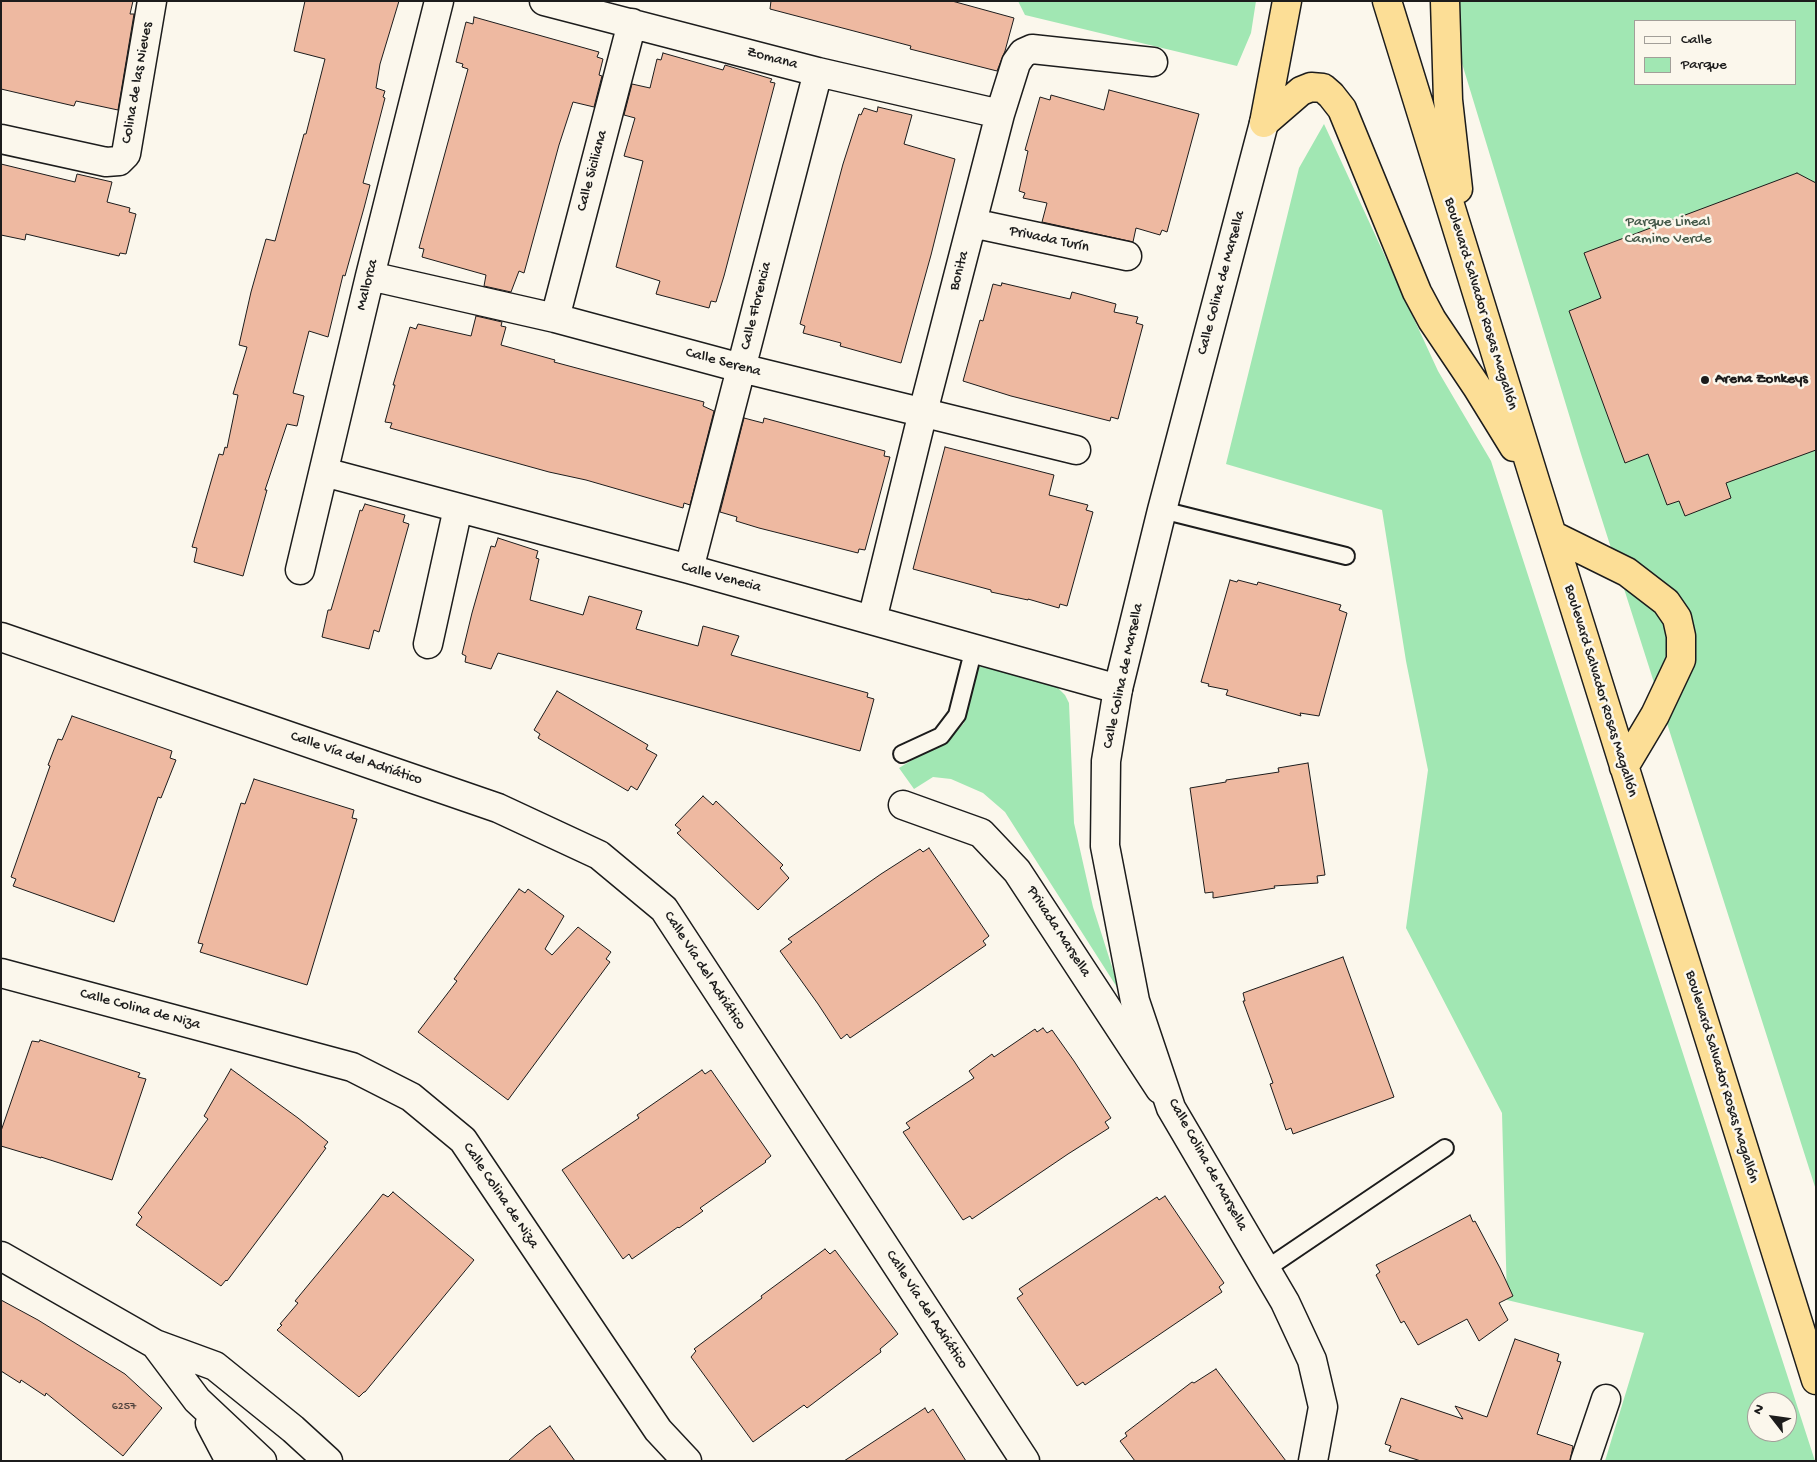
<!DOCTYPE html>
<meta charset="utf-8">
<style>
body{margin:0}
#map{position:relative;width:1817px;height:1462px;overflow:hidden;background:#fbf7ec;font-family:"Gochi Hand",sans-serif}
canvas{display:block}
.frame{position:absolute;inset:0;border:2px solid #1c1c1c;pointer-events:none}
.legend{position:absolute;left:1634px;top:20px;width:162px;height:65px;box-sizing:border-box;background:#fbf7ec;border:1px solid #a29f99;margin:0;padding:6px 9px;list-style:none;font-size:15px;color:#1c1c1c}
.legend li{display:flex;align-items:center;gap:10px;height:25px}
.legend b{width:25px;border:1px solid #a29f99}
.north{position:absolute;left:1747px;top:1392px;width:50px;height:50px;box-sizing:border-box;background:#fbf7ec;border:1px solid #a29f99;border-radius:50%;rotate:300deg;font-size:14px;font-weight:700;line-height:20px;text-align:center;color:#1c1c1c}
.north::after{content:'';display:block;margin:auto;width:18px;height:22px;background:#1c1c1c;clip-path:polygon(50% 0,100% 100%,50% 72%,0 100%)}
</style>
<div id="map">
<canvas width="1817" height="1462"></canvas>
<div class="frame"></div>
<ul class="legend">
<li><b style="height:6px;background:#fbf7ec"></b>Calle</li>
<li><b style="height:14px;background:#a1e7b3"></b>Parque</li>
</ul>
<div class="north">N</div>
</div>
<script>
const context = document.querySelector('canvas').getContext('2d');
context.lineJoin = 'round';
function fillPath(path, color) { context.fillStyle = color; context.fill(path, 'evenodd'); }
const toPath = rows => new Path2D(rows.map(r => 'M' + r).join(''));
function trace(path, color, width, dash) { context.strokeStyle = color; context.lineWidth = width; context.lineCap = dash ? 'butt' : 'round'; context.setLineDash(dash || []); context.stroke(path); }
function write(font, color, halo, rows, align = 'center') {
  context.font = font + ' "Gochi Hand",sans-serif'; context.lineWidth = 5; context.setLineDash([]); context.textBaseline = 'middle'; context.strokeStyle = halo; context.fillStyle = color; for (const [text, x, y, turn = 0] of rows) {
    context.save(); context.translate(x, y); context.rotate((+turn || 0) * Math.PI / 180); context.textAlign = isNaN(turn) ? turn : align; if (halo) context.strokeText(text, 0, 0); context.fillText(text, 0, 0); context.restore();
  }
}
fillPath(toPath([
 [1018,1,1256,1,1251,33,1237,66,1025,15],
 [1443,1,1816,1,1816,1190,1581,454],
 [1636,21,1796,21,1796,84,1636,84],
 [1324,124,1438,371,1491,461,1815,1461,1605,1461,1644,1333,1507,1300,1502,1113,1406,928,1428,770,1406,661,1382,510,1226,464,1299,168],
 [1757,1402,1787,1402,1787,1432,1757,1432],
 [976,666,1042,678,1055,685,1065,695,1069,703,1074,823,1093,907,1120,992,1005,812,983,793,951,779,933,777,914,789,899,768,954,734,964,723]
]), '#a1e7b3');
const building = toPath([
 [1,1,133,1,130,14,134,14,118,110,76,101,74,106,1,89,1,1],
 [305,1,399,1,380,64,376,88,385,91,383,97,385,98,363,183,370,185,364,208,345,276,343,275,328,337,309,331,293,393,304,396,297,426,287,424,265,490,267,490,243,576,194,562,197,548,192,547,219,454,223,455,225,447,227,448,238,395,233,394,247,347,239,345,251,292,266,239,275,241,304,134,306,134,325,59,294,51,305,1],
 [771,1,952,1,1014,18,1005,51,997,71,910,49,911,46,770,9,771,1],
 [474,17,599,52,597,57,603,59,599,75,602,76,594,107,573,102,559,145,524,273,519,271,511,292,484,286,486,275,422,257,424,249,419,248,468,69,462,67,463,64,456,62,466,22,473,24,474,17],
 [663,53,723,70,725,65,772,79,770,82,775,83,724,276,716,302,711,301,709,308,656,294,660,281,616,267,643,161,624,156,635,118,624,115,632,84,650,88,657,59,661,60,663,53],
 [1109,90,1199,114,1167,232,1162,230,1160,235,1136,228,1133,242,1042,222,1047,203,1023,198,1025,193,1019,191,1028,151,1025,150,1040,97,1050,100,1051,95,1104,110,1109,90],
 [878,107,912,115,904,144,955,159,931,255,901,363,840,346,841,343,803,333,805,326,800,324,843,164,859,114,861,115,864,108,877,112,878,107],
 [1,164,75,182,77,174,112,182,107,202,130,208,129,212,136,214,126,254,120,253,119,256,26,234,25,240,1,235,1,164],
 [1797,173,1816,183,1816,450,1726,483,1731,498,1685,516,1679,501,1667,505,1648,454,1625,463,1569,311,1601,298,1584,253,1797,173],
 [1002,283,1070,299,1072,292,1116,304,1114,312,1138,317,1136,323,1143,325,1118,419,1111,417,1110,421,1011,396,963,381,980,320,983,321,993,284,1001,286,1002,283],
 [476,316,502,322,501,326,506,327,501,345,555,360,554,362,704,402,703,406,714,411,690,505,684,503,683,508,586,480,549,472,390,428,392,423,385,422,395,385,393,385,410,327,416,329,418,324,471,336,476,316],
 [744,418,763,423,764,418,885,451,884,456,890,457,865,550,859,549,858,553,759,528,736,521,737,517,720,512,744,418],
 [945,447,1054,475,1049,495,1088,505,1086,510,1093,512,1067,606,1060,604,1059,608,1028,599,1028,600,991,592,991,590,913,569,945,447],
 [365,504,405,515,403,522,409,524,379,632,374,630,369,649,322,637,328,610,331,610,360,510,362,511,365,504],
 [498,538,538,551,536,558,539,559,530,600,583,615,589,596,642,611,636,629,698,646,703,626,739,636,731,655,868,693,867,697,874,699,860,751,498,653,491,669,465,662,466,656,462,654,472,613,491,546,495,547,498,538],
 [1230,580,1237,582,1238,580,1257,585,1258,582,1341,605,1339,610,1347,613,1319,716,1300,713,1301,716,1226,695,1228,690,1208,686,1209,684,1201,682,1230,580],
 [557,691,648,745,646,749,657,755,637,790,631,786,628,791,538,738,540,734,534,730,557,691],
 [72,716,172,751,170,758,176,760,161,798,158,797,114,922,13,886,16,879,11,877,50,766,48,765,58,739,62,740,72,716],
 [1308,763,1325,875,1317,876,1318,883,1274,886,1275,888,1213,898,1213,892,1205,893,1190,788,1226,782,1226,780,1279,772,1278,768,1308,763],
 [254,779,354,810,352,818,357,819,307,985,200,952,203,944,198,943,241,803,245,804,254,779],
 [703,796,713,805,716,801,783,865,780,868,789,878,758,910,677,833,681,830,675,825,703,796],
 [929,848,989,936,983,941,986,945,921,990,850,1038,847,1034,841,1039,818,1004,780,951,792,942,788,939,881,874,920,849,923,852,929,848],
 [519,889,525,893,528,889,564,916,545,949,552,955,578,927,611,952,606,959,610,962,508,1100,418,1032,457,981,454,979,519,889],
 [1343,957,1394,1097,1293,1134,1291,1128,1286,1130,1270,1084,1273,1083,1243,1001,1245,1001,1243,993,1343,957],
 [1043,1028,1047,1033,1052,1030,1074,1061,1111,1118,1105,1122,1109,1128,1068,1154,972,1219,970,1216,963,1220,903,1132,910,1128,906,1123,974,1078,969,1071,992,1054,994,1057,1035,1029,1037,1032,1043,1028],
 [40,1040,140,1073,138,1077,146,1079,112,1180,41,1157,41,1158,1,1146,1,1131,32,1041,39,1042,40,1040],
 [231,1069,298,1118,328,1142,324,1147,326,1148,296,1189,227,1281,226,1280,221,1286,136,1225,142,1217,138,1213,208,1119,204,1116,231,1069],
 [702,1070,705,1074,711,1070,771,1156,765,1161,766,1162,700,1208,703,1211,679,1228,678,1227,632,1259,629,1254,623,1259,562,1170,639,1118,637,1115,702,1070],
 [393,1192,474,1260,365,1392,364,1392,359,1397,277,1330,282,1325,280,1324,298,1303,295,1301,371,1209,383,1194,388,1197,393,1192],
 [1165,1196,1224,1283,1219,1287,1222,1292,1085,1385,1083,1382,1077,1386,1017,1298,1023,1294,1019,1289,1157,1197,1159,1200,1165,1196],
 [1470,1215,1473,1222,1475,1221,1500,1268,1513,1296,1499,1303,1508,1320,1479,1341,1467,1319,1418,1345,1404,1321,1401,1323,1376,1275,1380,1272,1376,1265,1470,1215],
 [825,1249,830,1254,835,1250,898,1334,880,1349,881,1352,807,1408,804,1405,753,1442,691,1357,696,1351,694,1349,762,1298,761,1296,825,1249],
 [1,1300,38,1320,125,1374,162,1408,123,1456,46,1393,45,1396,21,1380,20,1383,1,1371,1,1300],
 [1515,1339,1559,1354,1557,1361,1561,1362,1537,1434,1573,1446,1570,1461,1421,1461,1389,1451,1391,1446,1385,1444,1401,1398,1463,1419,1455,1406,1487,1417,1515,1339],
 [1216,1369,1286,1461,1135,1461,1120,1441,1127,1436,1125,1433,1192,1382,1194,1383,1216,1369],
 [925,1408,928,1413,933,1409,966,1461,844,1461,925,1408],
 [550,1426,575,1461,508,1461,536,1436,550,1426]
]);
fillPath(building, '#eeb9a1');
trace(building, '#1c1c1c', 1);
const service = toPath([
 [1162,510,1346,556],
 [902,754,941,736,957,715,974,648],
 [1266,1269,1445,1148]
]);
const minor = toPath([
 [544,1,818,72,1000,114],
 [1,139,106,162,119,161,126,154,152,1],
 [972,223,1127,256],
 [370,276,555,318,741,368,1076,450],
 [555,318,632,23],
 [324,472,689,569,1118,689],
 [689,569,818,72],
 [300,570,370,276,439,1],
 [872,620,923,412,1000,114,1016,63,1023,53,1032,49,1153,62],
 [1,637,498,808,599,855,664,909,1025,1461],
 [428,644,458,508],
 [903,805,981,833,1017,871,1160,1089],
 [1585,1461,1606,1399]
]);
const tertiary = toPath([
 [1264,123,1162,510,1118,689,1106,761,1105,846,1135,1001,1171,1108,1285,1302,1312,1360,1323,1407,1313,1461],
 [1,973,352,1067,411,1097,463,1140,658,1430,687,1461]
]);
const secondary = toPath([
 [1,1256,155,1344,215,1366,293,1429,328,1461],
 [155,1344,197,1400,262,1461],
 [210,1423,230,1461]
]);
const trunk = toPath([
 [1387,1,1536,484,1816,1380],
 [1445,1,1448,100,1458,189],
 [1264,123,1301,91,1311,87,1323,88,1331,95,1342,109,1417,292,1432,320,1477,387,1514,447],
 [1264,123,1287,1],
 [1552,535,1627,572,1666,602,1677,618,1681,636,1681,660,1655,715,1624,767]
]);
trace(service, '#1c1c1c', 20);
trace(minor, '#1c1c1c', 31);
trace(tertiary, '#1c1c1c', 31);
trace(secondary, '#1c1c1c', 31);
trace(trunk, '#1c1c1c', 31);
trace(service, '#fbf7ec', 16);
trace(minor, '#fbf7ec', 28);
trace(tertiary, '#fbf7ec', 28);
trace(secondary, '#fbf7ec', 28);
trace(trunk, '#fcde96', 28);
for (const [x, y, r, color] of [
 [1705,380,5,"#1c1c1c"]
]) { const dot = new Path2D(); dot.arc(x, y, r, 0, 2 * Math.PI); context.fillStyle = color; context.fill(dot); trace(dot, '#fbf7ec', 2); }
write('12px', '#50433d', null, [
 ["6257",124,1407]
]);
write('15px', '#1c1c1c', '#fbf7ec', [
 ["Zomana",772,59,15],
 ["Colina de las Nieves",138,83,-80],
 ["Calle Siciliana",593,171,-75],
 ["Privada Turín",1049,240,12],
 ["Bonita",960,271,-75],
 ["Calle Colina de Marsella",1222,283,-75],
 ["Mallorca",368,285,-76],
 ["Boulevard Salvador Rosas Magallón",1480,304,73],
 ["Calle Florencia",757,306,-76],
 ["Calle Serena",723,363,15],
 ["Calle Venecia",721,578,15],
 ["Calle Colina de Marsella",1124,676,-78],
 ["Boulevard Salvador Rosas Magallón",1600,691,73],
 ["Calle Vía del Adriático",356,759,19],
 ["Privada Marsella",1058,932,57],
 ["Calle Vía del Adriático",704,971,57],
 ["Calle Colina de Niza",140,1010,15],
 ["Boulevard Salvador Rosas Magallón",1721,1077,73],
 ["Calle Colina de Marsella",1207,1165,61],
 ["Calle Colina de Niza",500,1196,56],
 ["Calle Vía del Adriático",926,1310,57]
]);
write('15px', '#445949', '#fbf7ec', [
 ["Parque Lineal",1668,223],
 ["Camino Verde",1668,240]
]);
write('bold 15px', '#1c1c1c', '#fbf7ec', [
 ["Arena Zonkeys",1715,380]
], 'left');
</script>
